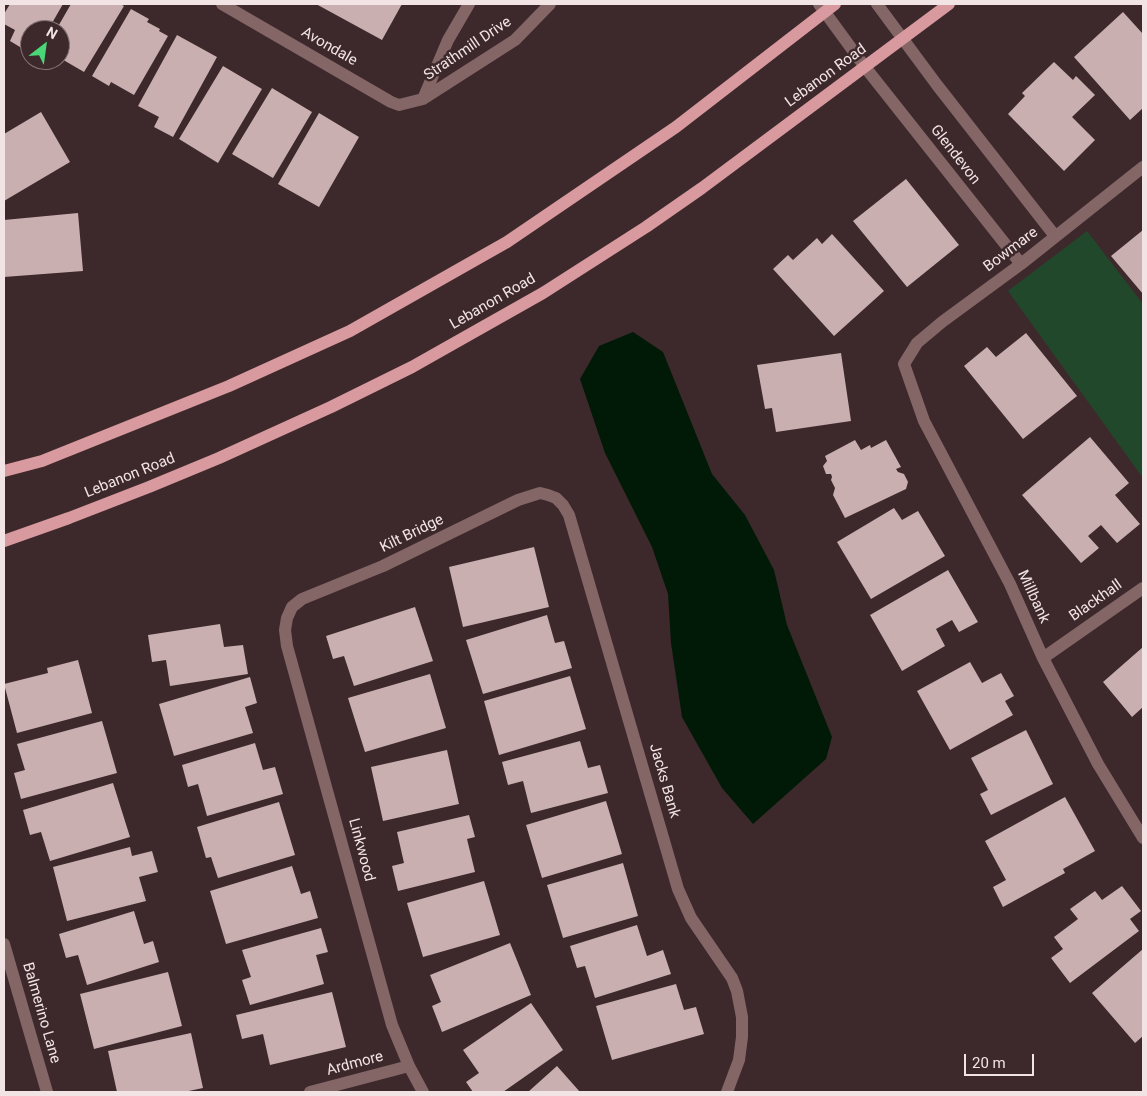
<!DOCTYPE html>
<style>
body{margin:0}
#map{position:relative;width:1147px;height:1096px;overflow:hidden;background:#3d292b;font-family:Roboto,sans-serif}
canvas{display:block}
.frame{position:absolute;inset:0;border:5px solid #f2e4e5;pointer-events:none}
.north{position:absolute;left:20px;top:20px;width:50px;height:50px;box-sizing:border-box;background:#3d292b;border:1px solid #857475;border-radius:50%;rotate:30deg;font-size:14px;font-weight:700;line-height:20px;text-align:center;color:#f2e4e5}
.north::after{content:'';display:block;margin:auto;width:18px;height:22px;background:#4ad777;clip-path:polygon(50% 0,100% 100%,50% 72%,0 100%)}
.scale{position:absolute;left:964px;top:1054px;width:70px;height:22px;box-sizing:border-box;border:2px solid #f2e4e5;border-top:0;padding-left:6px;font-size:15px;line-height:18px;white-space:nowrap;color:#f2e4e5;-webkit-text-stroke:4px #3d292b;paint-order:stroke}
</style>
<div id="map">
<canvas width="1147" height="1096"></canvas>
<div class="frame"></div>
<div class="north">N</div>
<div class="scale">20 m</div>
</div>
<script>
const context = document.querySelector('canvas').getContext('2d');
context.lineJoin = 'round';
function fillPath(path, color) { context.fillStyle = color; context.fill(path, 'evenodd'); }
const toPath = rows => new Path2D(rows.map(r => 'M' + r).join(''));
function trace(path, color, width, dash) { context.strokeStyle = color; context.lineWidth = width; context.lineCap = dash ? 'butt' : 'round'; context.setLineDash(dash || []); context.stroke(path); }
function write(font, color, halo, rows, align = 'center') {
  context.font = font + ' Roboto,sans-serif'; context.lineWidth = 5; context.setLineDash([]); context.textBaseline = 'middle'; context.strokeStyle = halo; context.fillStyle = color; for (const [text, x, y, turn = 0] of rows) {
    context.save(); context.translate(x, y); context.rotate((+turn || 0) * Math.PI / 180); context.textAlign = isNaN(turn) ? turn : align; if (halo) context.strokeText(text, 0, 0); context.fillText(text, 0, 0); context.restore();
  }
}
fillPath(toPath([
 [1087,231,1143,304,1143,478,1008,291]
]), '#22482c');
fillPath(toPath([
 [633,332,663,352,712,474,745,515,774,570,787,625,832,737,826,759,753,824,722,788,682,717,671,643,668,594,652,547,605,453,580,379,599,346]
]), '#001a07');
fillPath(toPath([
 [10,4,63,4,48,30,30,30,30,37,27,35,20,47,10,41,15,30,4,24,4,14],
 [71,4,120,4,124,6,84,72,60,58,60,30,56,30],
 [316,4,402,4,382,40],
 [131,9,149,19,147,22,160,29,159,31,168,36,134,95,111,82,109,86,92,76],
 [1123,12,1143,34,1143,108,1130,120,1074,57],
 [177,35,217,57,173,137,154,127,159,117,138,106],
 [1054,62,1073,80,1076,76,1095,95,1072,117,1095,140,1064,171,1008,114,1025,96,1022,93],
 [223,66,262,89,218,163,179,139],
 [272,88,312,112,273,178,232,154],
 [41,112,70,162,4,201,4,134],
 [319,113,359,137,319,207,278,184],
 [906,179,959,245,907,287,853,221],
 [78,213,83,271,4,277,4,220],
 [1143,230,1143,294,1111,256],
 [832,234,884,291,834,336,773,269,788,255,793,260,817,238,822,244],
 [1026,333,1077,396,1023,439,964,366,987,347,996,357],
 [841,353,851,421,776,432,772,408,765,409,757,365],
 [1090,437,1129,483,1115,495,1140,524,1117,543,1101,525,1088,536,1099,548,1081,563,1022,495],
 [855,440,861,450,870,445,871,448,886,440,901,467,896,469,898,472,904,474,908,482,906,489,845,518,833,495,835,488,831,480,832,477,831,474,826,474,823,466,827,461,825,456],
 [894,508,902,520,918,511,945,556,871,599,837,542],
 [534,547,549,607,463,627,449,567],
 [948,570,978,622,959,632,952,620,936,629,945,646,902,671,870,615],
 [415,607,433,661,354,686,344,656,333,659,326,636],
 [547,615,555,643,564,641,572,668,483,694,466,640],
 [220,624,224,647,243,645,248,674,170,686,166,660,152,662,148,635],
 [1143,647,1143,707,1132,717,1103,682],
 [78,660,92,713,17,733,4,684,48,673,47,668],
 [970,662,982,683,1001,673,1014,696,1005,701,1013,715,950,750,917,691],
 [430,674,446,728,365,752,348,698],
 [570,676,586,729,499,755,484,701],
 [250,677,257,703,245,707,253,733,174,756,159,704],
 [102,721,117,773,21,799,14,773,25,770,17,744],
 [1026,730,1053,784,991,815,980,794,988,790,971,758],
 [580,741,588,768,600,765,608,793,531,813,523,781,508,785,502,762],
 [255,743,263,770,275,767,283,794,207,816,198,784,188,787,182,765],
 [447,750,459,804,383,821,371,767],
 [113,783,130,837,50,861,41,832,30,835,23,810],
 [1065,797,1095,851,1063,869,1065,873,1003,907,993,887,1006,880,985,841],
 [606,801,622,854,542,878,526,825],
 [279,802,295,855,218,878,211,857,206,858,197,827],
 [469,815,475,837,467,839,475,872,398,891,392,866,404,863,397,832],
 [130,847,132,856,152,851,158,872,139,877,146,901,67,921,53,867],
 [623,863,638,916,563,938,547,885],
 [292,866,301,894,310,891,318,918,226,944,210,891],
 [484,881,500,935,423,957,407,903],
 [1122,886,1141,911,1130,919,1139,931,1070,983,1051,958,1063,949,1054,937,1078,919,1070,909,1095,891,1102,900],
 [134,911,144,944,153,941,159,962,87,985,78,955,66,958,59,934],
 [637,925,647,956,663,950,671,974,595,998,585,966,577,968,570,946],
 [321,928,328,952,316,955,324,984,250,1005,242,980,251,977,242,950],
 [510,943,531,995,442,1032,432,1006,441,1002,430,975],
 [1143,949,1143,1036,1135,1043,1092,993],
 [168,972,182,1026,94,1049,80,994],
 [676,984,684,1010,696,1007,704,1034,612,1060,596,1006],
 [332,992,346,1047,270,1065,263,1034,242,1039,236,1015],
 [531,1003,563,1050,503,1092,473,1092,466,1082,479,1073,463,1050],
 [191,1033,203,1088,184,1092,117,1092,108,1051],
 [557,1066,580,1092,528,1092]
]), '#c9afb0');
trace(toPath([
 [222,4,391,102,399,105,423,99,515,40,550,4],
 [819,4,865,67,1021,264],
 [877,4,937,85,1055,236],
 [423,99,448,40,469,4],
 [1143,167,1021,264,942,322,917,343,904,364,924,421,1010,584,1043,658,1098,764,1143,838],
 [1043,658,1143,588],
 [4,944,47,1092],
 [310,1092,409,1066],
 [423,1092,409,1066,392,1025,287,646,285,630,287,618,292,607,302,599,383,566,518,500,540,493,548,495,556,498,563,505,569,515,678,889,691,918,732,978,737,991,742,1017,742,1037,739,1060,727,1092]
]), '#856667', 12);
trace(toPath([
 [4,471,42,461,229,386,350,331,507,242,676,127,835,4],
 [4,541,69,518,149,487,219,458,331,407,412,367,543,293,646,227,702,188,949,4]
]), '#d99a9f', 12);
write('15px', '#f2e4e5', '#3d292b', [
 ["Avondale",329,47,30],
 ["Strathmill Drive",468,49,-34],
 ["Lebanon Road",826,76,-36],
 ["Glendevon",955,155,52],
 ["Bowmare",1011,250,-37],
 ["Lebanon Road",493,302,-30],
 ["Lebanon Road",130,476,-22],
 ["Kilt Bridge",412,534,-26],
 ["Millbank",1033,597,65],
 ["Blackhall",1096,601,-35],
 ["Jacks Bank",664,781,74],
 ["Linkwood",361,850,75],
 ["Balmerino Lane",41,1013,74],
 ["Ardmore",355,1064,-15]
]);
</script>
